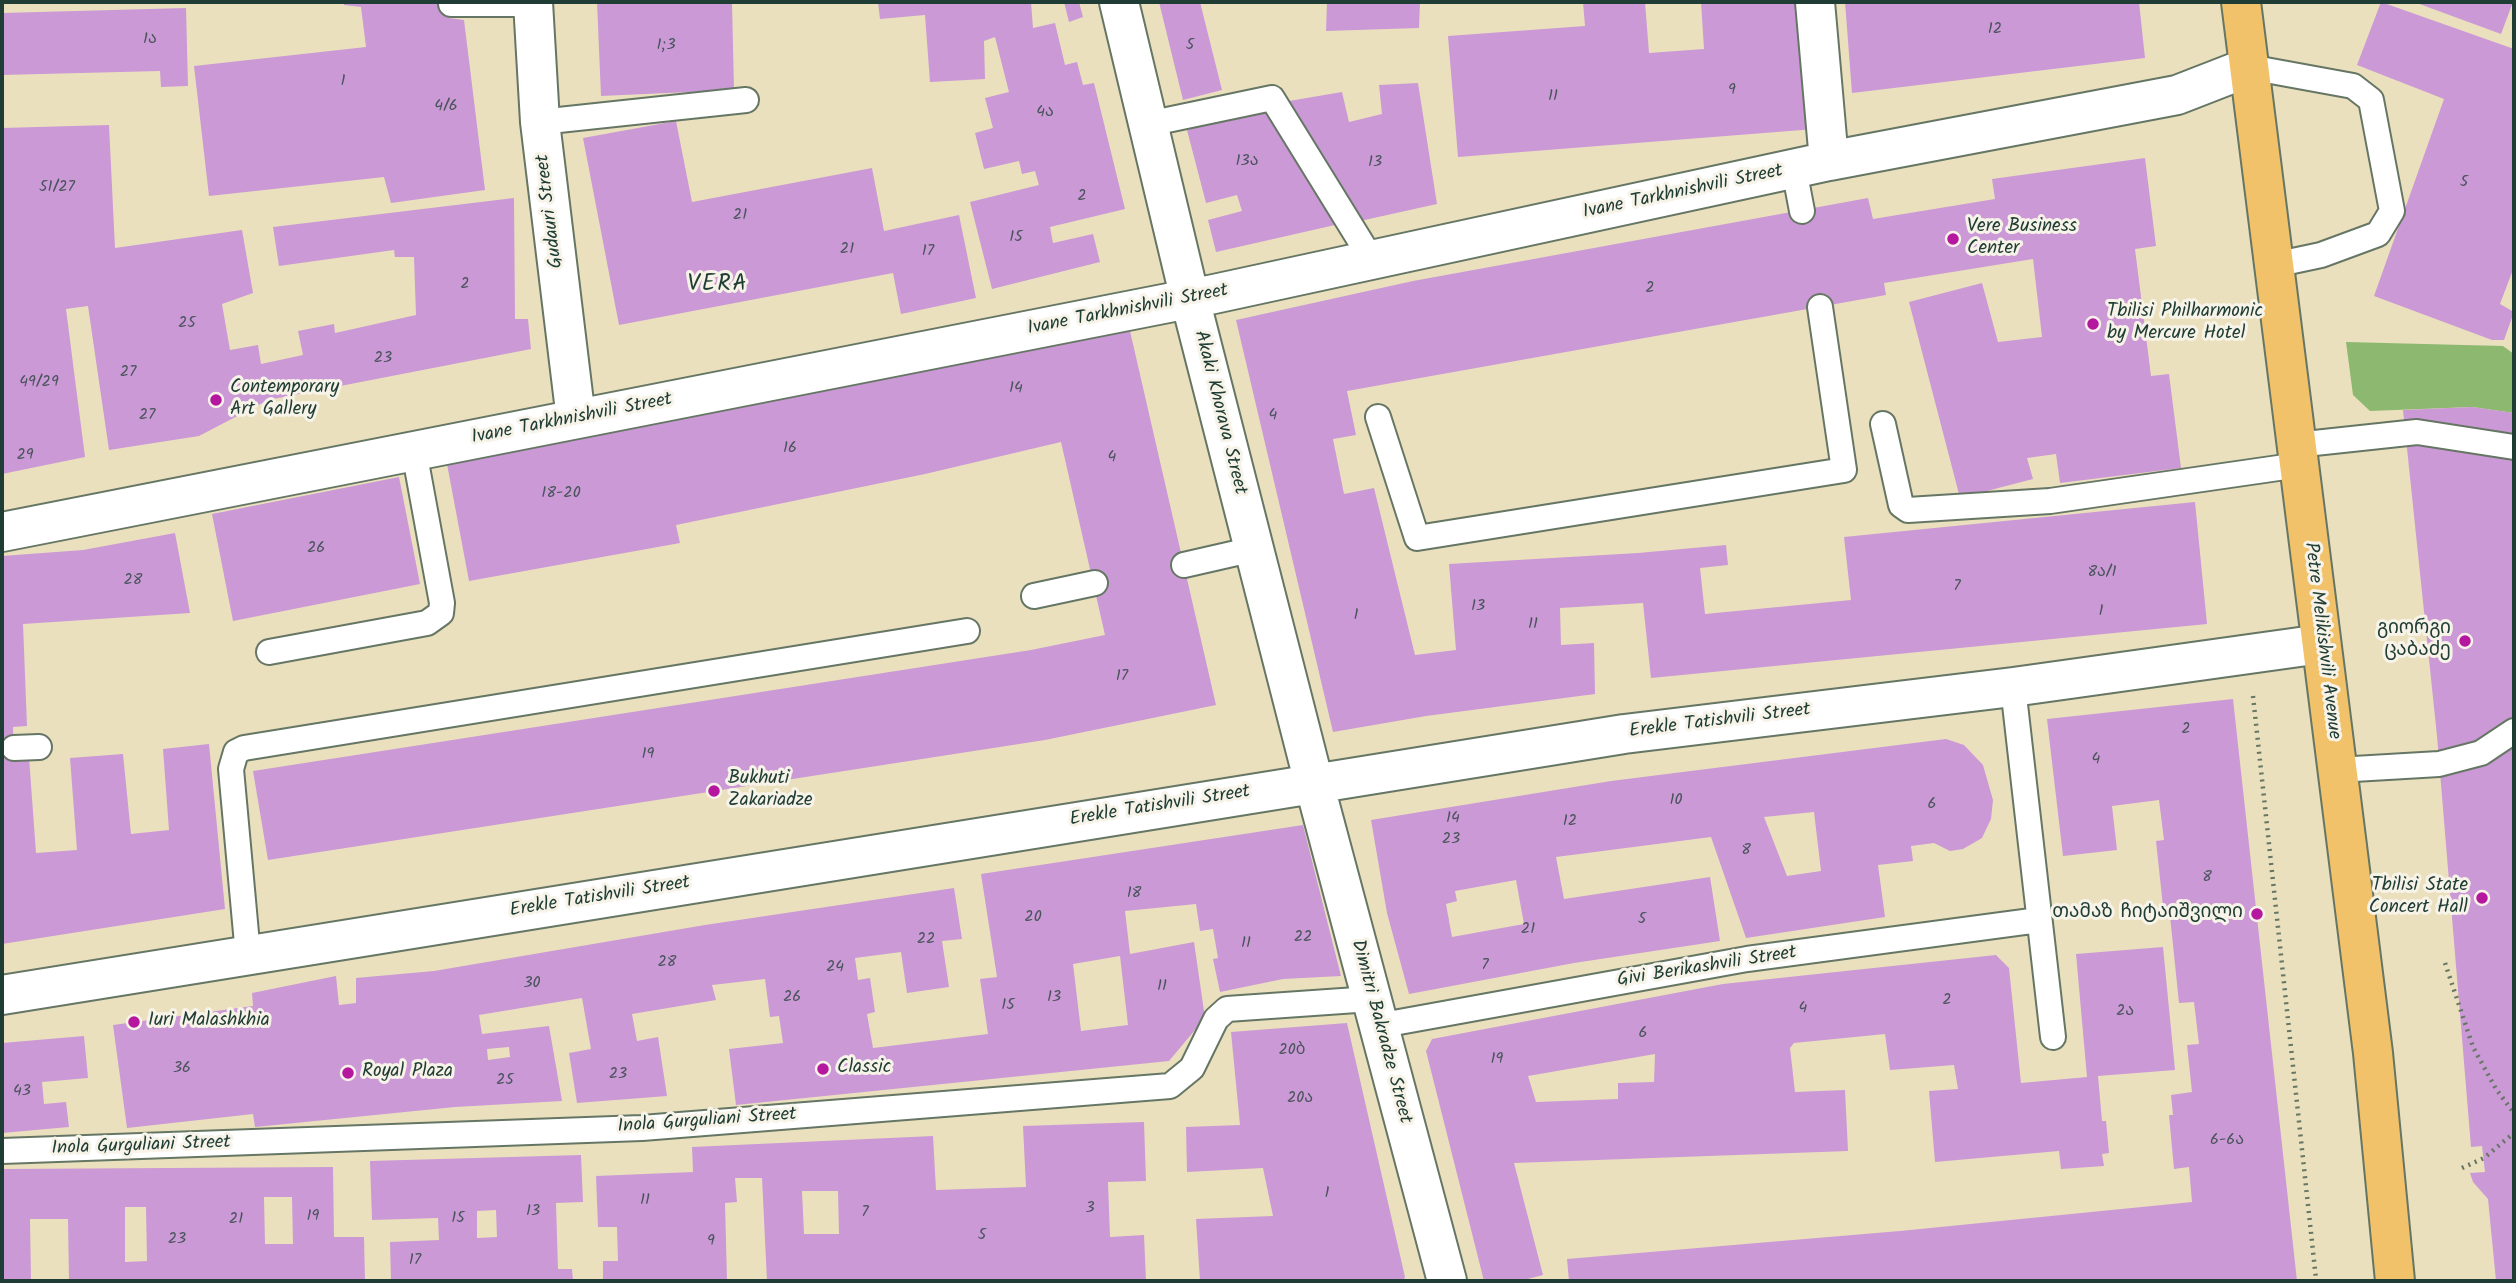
<!DOCTYPE html>
<meta charset="utf-8">
<style>
body{margin:0}
#map{position:relative;width:2516px;height:1283px;overflow:hidden;background:#eae0be;font-family:Kalam,sans-serif}
canvas{display:block}
.frame{position:absolute;inset:0;border:4px solid #1f3d34;pointer-events:none}
</style>
<div id="map">
<canvas width="2516" height="1283"></canvas>
<div class="frame"></div>
</div>
<script>
const context = document.querySelector('canvas').getContext('2d');
context.lineJoin = 'round';
function fillPath(path, color) { context.fillStyle = color; context.fill(path, 'evenodd'); }
const toPath = rows => new Path2D(rows.map(r => 'M' + r).join(''));
function trace(path, color, width, dash) { context.strokeStyle = color; context.lineWidth = width; context.lineCap = dash ? 'butt' : 'round'; context.setLineDash(dash || []); context.stroke(path); }
function write(font, color, halo, rows, align = 'center') {
  context.font = font + ' Kalam,"Noto Sans Georgian",sans-serif'; context.lineWidth = 6; context.setLineDash([]); context.textBaseline = 'middle'; context.strokeStyle = halo; context.fillStyle = color; for (const [text, x, y, turn = 0] of rows) {
    context.save(); context.translate(x, y); context.rotate((+turn || 0) * Math.PI / 180); context.textAlign = isNaN(turn) ? turn : align; if (halo) context.strokeText(text, 0, 0); context.fillText(text, 0, 0); context.restore();
  }
}
fillPath(toPath([
 [2346,342,2503,346,2514,354,2514,413,2472,407,2370,411,2353,395]
]), '#8db86f');
fillPath(toPath([
 [344,2,451,2,449,18,464,20,485,190,391,203,384,177,209,196,194,66,366,47,361,7,344,5],
 [597,2,732,2,734,90,601,96],
 [878,2,1031,2,1033,28,1055,23,1065,65,1077,62,1083,85,1094,83,1125,209,1050,227,1053,243,1093,234,1100,262,992,289,970,202,1039,185,1035,171,1022,174,1019,161,984,169,975,133,993,128,985,98,1009,92,995,37,984,41,985,79,930,82,925,15,880,19],
 [1064,2,1079,2,1083,17,1069,22],
 [1159,2,1200,2,1222,90,1183,100],
 [1327,2,1420,2,1419,28,1326,31],
 [1583,2,1645,2,1649,53,1704,49,1701,2,1805,2,1815,129,1458,157,1448,36,1585,26],
 [1845,2,2139,2,2145,58,1852,93],
 [2381,2,2514,49,2514,267,2500,304,2514,312,2504,340,2492,340,2374,296,2444,99,2357,65],
 [2414,2,2513,2,2501,34],
 [186,8,188,86,161,87,160,71,2,75,2,13],
 [1418,83,1437,204,1360,221,1283,102,1342,92,1349,122,1382,114,1379,85],
 [1266,107,1335,225,1216,252,1208,220,1242,211,1237,195,1206,203,1187,130],
 [676,121,692,202,872,168,884,231,959,215,976,298,901,314,893,273,619,325,583,138],
 [109,125,115,248,242,230,253,293,222,304,230,350,258,345,261,364,303,355,298,331,334,324,335,333,416,315,414,257,395,257,394,250,279,266,273,227,514,198,515,319,528,319,531,349,268,400,199,436,109,450,88,306,66,309,85,457,2,474,2,128],
 [2145,158,2156,246,2135,249,2151,376,2169,374,2181,468,2060,483,2056,454,2027,458,2033,479,1960,498,1909,302,1982,283,1998,342,2042,337,2033,259,1884,283,1886,295,1347,391,1356,435,1333,439,1344,494,1374,488,1415,655,1456,650,1449,564,1638,553,1726,545,1728,565,1700,568,1705,614,1851,600,1844,537,2195,502,2207,624,1651,678,1643,603,1560,608,1561,645,1594,643,1595,694,1426,716,1333,732,1236,320,1413,281,1868,198,1873,219,1995,199,1992,179],
 [1130,331,1216,705,1045,740,268,860,253,771,1031,650,1105,635,1061,442,925,474,676,525,680,543,469,581,447,464],
 [2472,407,2514,413,2514,1281,2496,1281,2488,1199,2473,1182,2470,1173,2485,1172,2482,1146,2471,1147,2437,736,2403,410],
 [399,477,420,584,233,621,212,514],
 [175,533,190,613,23,624,27,726,13,727,14,758,29,757,36,853,77,850,70,758,123,754,131,834,169,830,163,749,209,744,225,909,2,944,2,556,83,550],
 [2233,699,2297,1281,1569,1281,1567,1259,1900,1231,2192,1202,2189,1167,2174,1169,2169,1115,2173,1115,2171,1095,2192,1092,2187,1045,2199,1044,2194,1002,2179,1003,2170,916,2164,916,2156,841,2164,840,2159,800,2112,806,2117,850,2063,856,2047,719],
 [1946,739,1964,745,1983,765,1993,800,1991,819,1982,838,1963,849,1950,851,1934,843,1911,846,1913,861,1878,865,1885,917,1746,938,1711,837,1556,857,1564,899,1710,877,1720,941,1574,963,1409,994,1387,913,1371,820,1611,781],
 [1814,812,1821,871,1787,876,1764,817],
 [1516,880,1524,924,1452,937,1446,904,1457,901,1455,891],
 [1303,825,1341,976,1283,979,1220,992,1213,959,1218,958,1213,929,1200,931,1196,904,1125,911,1130,954,1194,942,1205,1018,1169,1061,736,1105,729,1049,783,1043,779,1016,770,1017,765,979,712,985,716,1000,632,1014,637,1041,658,1037,667,1096,577,1103,569,1053,591,1049,582,998,479,1015,482,1034,549,1026,562,1101,455,1107,255,1127,253,1114,127,1128,113,1025,253,1006,252,993,336,976,339,1005,356,1003,356,978,434,971,705,925,954,888,962,939,942,941,949,987,907,993,901,952,855,958,858,980,870,978,875,1012,867,1014,873,1048,988,1034,980,979,997,977,981,874],
 [1120,956,1128,1025,1081,1031,1073,964],
 [509,1047,510,1057,488,1060,487,1049],
 [2163,947,2175,1070,2098,1076,2102,1121,2106,1121,2109,1153,2102,1154,2104,1166,2061,1169,2059,1151,1935,1162,1929,1091,1958,1089,1954,1065,1890,1070,1885,1034,1794,1043,1790,1048,1795,1092,1845,1090,1848,1151,1514,1163,1543,1275,1520,1281,1484,1281,1426,1051,1432,1039,1723,984,1996,955,2009,968,2021,1083,2087,1077,2076,954],
 [1655,1054,1654,1082,1618,1083,1618,1099,1536,1102,1528,1076],
 [1347,1023,1405,1277,1403,1281,1200,1281,1196,1219,1273,1216,1263,1168,1187,1172,1186,1127,1240,1125,1231,1032],
 [84,1036,88,1078,42,1082,44,1104,66,1102,69,1127,2,1133,2,1043],
 [1144,1122,1146,1181,1108,1182,1110,1237,1144,1235,1146,1281,767,1281,762,1178,735,1178,737,1202,725,1203,727,1281,603,1281,603,1261,618,1261,617,1227,598,1227,596,1176,693,1172,692,1147,933,1136,936,1190,1026,1187,1023,1126],
 [802,1191,838,1191,839,1234,804,1234],
 [581,1155,583,1202,556,1203,558,1269,572,1269,573,1281,391,1281,390,1242,439,1240,438,1218,372,1220,370,1161],
 [496,1210,497,1237,477,1238,477,1211],
 [333,1167,334,1237,364,1237,365,1281,69,1281,68,1219,30,1219,31,1281,2,1281,2,1169],
 [264,1197,292,1197,293,1244,265,1244],
 [125,1207,146,1207,147,1261,125,1262]
]), '#cb99d6');
const service = toPath([
 [451,4,533,4],
 [2249,67,2353,86,2371,100,2392,211,2378,234,2321,255,2274,265],
 [540,122,746,100],
 [1148,124,1272,98,1372,260],
 [1794,169,1802,211],
 [1378,417,1417,538,1844,470,1820,307],
 [1883,424,1901,505,1908,510,2050,501,2299,465],
 [2296,445,2417,432,2514,447],
 [1184,565,1254,549],
 [1034,596,1095,583],
 [269,652,427,623,441,613,442,603,414,451],
 [2013,687,2053,1037],
 [14,748,39,747],
 [2337,770,2439,764,2481,753,2514,731],
 [248,955,231,769,236,752,244,748,967,631],
 [1377,1026,1747,959,2039,920],
 [2,1151,642,1128,1170,1086,1192,1068,1216,1019,1227,1009,1371,999]
]);
const minor = toPath([
 [533,2,540,122,576,419],
 [1119,2,1190,299,1314,783,1447,1281],
 [1815,2,1829,161],
 [2,532,1214,294,1829,161,2177,95,2249,67],
 [2,995,1624,734,2013,687,2321,644]
]);
const primary = toPath([
 [2241,2,2373,1053,2395,1281]
]);
trace(service, '#667664', 28);
trace(minor, '#667664', 42);
trace(primary, '#667664', 42);
trace(toPath([
 [2253,696,2316,1279],
 [2445,963,2473,1047,2496,1089,2514,1113],
 [2462,1168,2484,1158,2514,1133]
]), '#667664', 4.5, [2, 5]);
trace(service, '#fff', 24);
trace(minor, '#fff', 38);
trace(primary, '#f2c26a', 38);
for (const [x, y, r, color] of [
 [1953,239,7,"#b5179e"],
 [2093,324,7,"#b5179e"],
 [216,400,7,"#b5179e"],
 [2465,641,7,"#b5179e"],
 [714,791,7,"#b5179e"],
 [2482,898,7,"#b5179e"],
 [2257,914,7,"#b5179e"],
 [134,1022,7,"#b5179e"],
 [823,1069,7,"#b5179e"],
 [348,1073,7,"#b5179e"]
]) { const dot = new Path2D(); dot.arc(x, y, r, 0, 2 * Math.PI); context.fillStyle = color; context.fill(dot); trace(dot, '#f7f3e8', 2.5); }
write('16px', '#4a545c', null, [
 ["12",1995,30],
 ["1ა",150,40],
 ["1;3",666,46],
 ["5",1190,46],
 ["1",343,82],
 ["9",1732,91],
 ["11",1553,97],
 ["4/6",446,107],
 ["4ა",1045,113],
 ["13ა",1247,162],
 ["13",1375,163],
 ["5",2464,183],
 ["51/27",57,188],
 ["2",1082,197],
 ["21",740,216],
 ["15",1016,238],
 ["21",847,250],
 ["17",928,252],
 ["2",465,285],
 ["2",1650,289],
 ["25",187,324],
 ["23",383,359],
 ["27",128,373],
 ["49/29",39,383],
 ["14",1016,389],
 ["27",147,416],
 ["4",1273,416],
 ["16",790,449],
 ["29",25,456],
 ["4",1112,458],
 ["18-20",561,494],
 ["26",316,549],
 ["8ა/1",2102,573],
 ["28",133,581],
 ["7",1957,587],
 ["13",1478,607],
 ["1",2101,612],
 ["1",1356,616],
 ["11",1533,625],
 ["17",1122,677],
 ["2",2186,730],
 ["19",648,755],
 ["4",2096,760],
 ["10",1676,801],
 ["6",1932,805],
 ["14",1453,819],
 ["12",1570,822],
 ["23",1451,840],
 ["8",1746,851],
 ["8",2207,878],
 ["18",1134,894],
 ["20",1033,918],
 ["5",1642,920],
 ["21",1528,930],
 ["22",1303,938],
 ["22",926,940],
 ["11",1246,944],
 ["28",667,963],
 ["7",1485,966],
 ["24",835,968],
 ["30",532,984],
 ["11",1162,987],
 ["26",792,998],
 ["13",1054,998],
 ["2",1947,1001],
 ["15",1008,1006],
 ["4",1803,1009],
 ["2ა",2125,1012],
 ["6",1643,1034],
 ["20ბ",1292,1051],
 ["19",1497,1060],
 ["36",182,1069],
 ["23",618,1075],
 ["25",505,1081],
 ["43",22,1092],
 ["20ა",1300,1099],
 ["6-6ა",2227,1141],
 ["1",1327,1194],
 ["11",645,1201],
 ["3",1090,1209],
 ["13",533,1212],
 ["7",865,1213],
 ["19",313,1217],
 ["15",458,1219],
 ["21",236,1220],
 ["5",982,1236],
 ["23",177,1240],
 ["9",711,1242],
 ["17",415,1261]
]);
write('19px', '#1f3d34', '#f7f3e8', [
 ["Ivane Tarkhnishvili Street",1683,193,-12],
 ["Gudauri Street",551,211,-97],
 ["Ivane Tarkhnishvili Street",1128,311,-11],
 ["Akaki Khorava Street",1219,413,76],
 ["Ivane Tarkhnishvili Street",572,420,-11],
 ["Petre Melikishvili Avenue",2321,641,83],
 ["Erekle Tatishvili Street",1720,722,-7],
 ["Erekle Tatishvili Street",1160,807,-9],
 ["Erekle Tatishvili Street",600,898,-9],
 ["Givi Berikashvili Street",1707,968,-9],
 ["Dimitri Bakradze Street",1380,1032,75],
 ["Inola Gurguliani Street",707,1122,-4],
 ["Inola Gurguliani Street",141,1147,-2]
]);
write('19px', '#1f3d34', '#f7f3e8', [
 ["Vere Business",1967,228],
 ["Center",1967,250],
 ["Tbilisi Philharmonic",2107,313],
 ["by Mercure Hotel",2107,335],
 ["Contemporary",230,389],
 ["Art Gallery",230,411],
 ["გიორგი",2451,630,"right"],
 ["ცაბაძე",2451,652,"right"],
 ["Bukhuti",728,780],
 ["Zakariadze",728,802],
 ["Tbilisi State",2468,887,"right"],
 ["Concert Hall",2468,909,"right"],
 ["თამაზ ჩიტაიშვილი",2243,914,"right"],
 ["Iuri Malashkhia",148,1022],
 ["Classic",837,1069],
 ["Royal Plaza",362,1073]
], 'left');
context.letterSpacing = '2px';
write('23px', '#1f3d34', '#f7f3e8', [
 ["VERA",718,286]
]);
context.letterSpacing = '0px';
</script>
